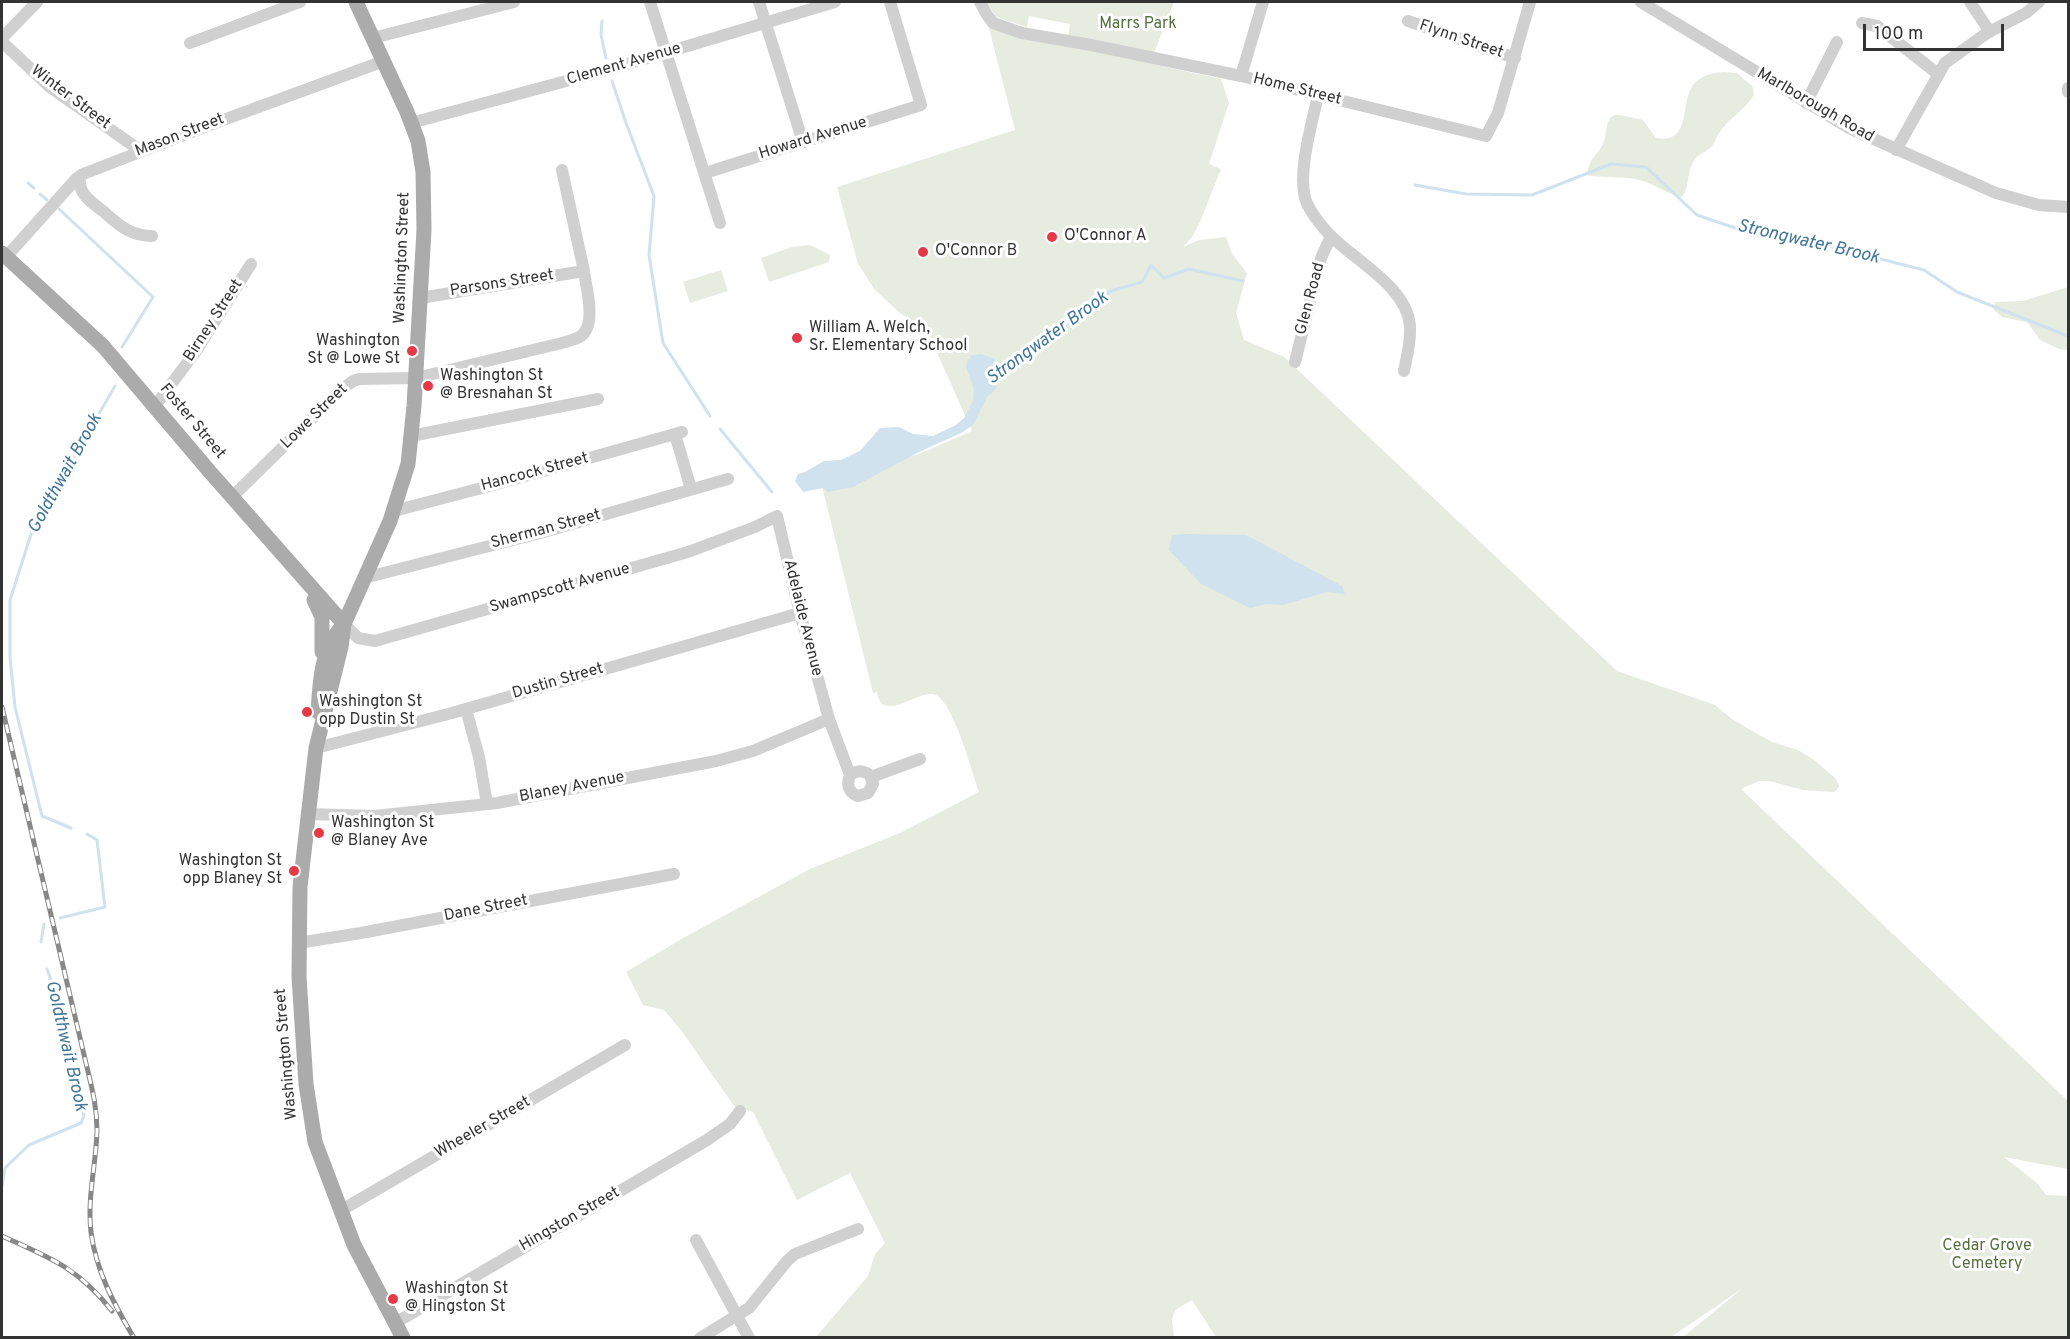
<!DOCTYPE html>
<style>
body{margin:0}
#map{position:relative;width:2070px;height:1339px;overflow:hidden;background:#fff;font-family:Overpass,sans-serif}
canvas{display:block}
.frame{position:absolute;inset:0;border:3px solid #333;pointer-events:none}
.scale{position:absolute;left:1863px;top:24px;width:141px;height:27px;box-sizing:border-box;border:3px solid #333;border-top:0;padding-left:8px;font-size:18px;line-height:21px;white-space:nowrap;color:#333;-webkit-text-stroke:4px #fff;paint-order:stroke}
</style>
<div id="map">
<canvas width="2070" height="1339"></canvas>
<div class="frame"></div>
<div class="scale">100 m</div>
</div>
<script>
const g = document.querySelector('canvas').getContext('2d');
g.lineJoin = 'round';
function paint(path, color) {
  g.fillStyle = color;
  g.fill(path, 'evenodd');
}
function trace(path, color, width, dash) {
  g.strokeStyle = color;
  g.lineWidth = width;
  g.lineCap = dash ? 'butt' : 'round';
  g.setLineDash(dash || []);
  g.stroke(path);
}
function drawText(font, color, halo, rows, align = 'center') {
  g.font = font + ' Overpass,sans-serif';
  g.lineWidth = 6;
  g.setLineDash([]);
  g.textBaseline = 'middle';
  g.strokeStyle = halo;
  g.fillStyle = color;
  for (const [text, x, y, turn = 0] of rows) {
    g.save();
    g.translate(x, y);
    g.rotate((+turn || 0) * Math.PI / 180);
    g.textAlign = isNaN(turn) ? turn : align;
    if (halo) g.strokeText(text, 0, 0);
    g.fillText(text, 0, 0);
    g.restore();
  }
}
paint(new Path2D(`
 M987 2H1174L1154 53 1068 36 1070 24 1029 16 1027 27 996 17Z
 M989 28 1221 79 1229 103 1209 164 1221 169 1200 222 1192 237 1183 247 1199 240 1226 237 1232 254 1247 273 1236 313 1244 340 1284 357 1617 671 1715 705 1732 719 1754 732 1772 742 1798 750 1814 760 1836 779 1839 786 1835 792 1803 790 1769 781H1759L1741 789 2068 1101V1169L2004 1157 2037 1183 2046 1195 2068 1196V1337H1683L1743 1288 1671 1337H1216L1192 1300 1175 1310 1172 1320 1174 1337H816L868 1276 875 1254 885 1243 850 1173 797 1200 753 1112 734 1106 681 1030 664 1010 643 1005 626 972 685 937 810 869 900 833 979 792C972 772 954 704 936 695 919 687 882 726 877 692L873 693 822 486 924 452 972 431 926 328 900 313 875 290 858 264 837 187 1015 130Z
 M1723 72 1737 73 1753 87 1754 95C1745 110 1729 118 1719 133 1716 137 1715 143 1712 146 1708 151 1701 153 1697 157 1685 169 1691 186 1682 197 1669 195 1656 185 1643 181 1624 175 1606 179 1587 175 1589 156 1599 156 1604 141 1607 133 1605 118 1615 115 1619 114 1637 119 1643 120L1656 138C1695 145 1677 97 1697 81 1705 74 1714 73 1723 72Z
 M810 245 830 255 829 262 769 282 761 258 792 247Z
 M721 270 728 291 690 303 683 282Z
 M2068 287V350L2059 349 2040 340 2027 322 2002 317 1994 310 1995 302 2023 301Z`), '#e6ecdf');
paint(new Path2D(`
 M981 354 995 359 993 373 998 379 996 389 987 397 973 425 961 433 921 451 853 487 828 492 823 488 803 492 795 481 798 474 805 472 824 461 841 460 860 451 880 428 899 427 913 434 933 436 956 425 964 418 973 401 974 389 966 367 967 361 972 355Z
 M1183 534 1246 535 1333 581 1342 586 1345 594 1327 592 1283 605 1266 604 1250 608 1201 584 1169 550 1172 535Z`), '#cfe2ee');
trace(new Path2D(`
 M602 21 601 35 606 58
 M612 81 626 123 654 196 649 255 663 343 710 416
 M28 183 34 188
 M1415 185 1466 194 1532 195 1611 164 1646 167 1697 215 1762 237 1797 238 1924 270 1957 292 2068 336
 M40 194 47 200
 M59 209 153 297 122 347
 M994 378 1111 291 1142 282 1151 265 1164 278 1189 269 1243 281
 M720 429 772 492
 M71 828 42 816 15 707 10 658V600L33 528 115 386
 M60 918 105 907 97 840 87 834
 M41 942 44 924
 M2 1186 5 1168 29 1145 81 1123 84 1116 54 988 47 969`), '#cfe2ee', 3);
trace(new Path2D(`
 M650 2 720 223
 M759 2 803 142
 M980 2 987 15 993 23 1022 33 1091 45 1241 76 1486 136 1498 113 1530 2
 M1641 2 1851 129 1996 193 2039 205 2068 207
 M1970 2 1990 32
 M1408 21 1515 58
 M1862 23 1877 26 1938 74
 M2 38 37 2
 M373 38 514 2
 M2 42 50 87 141 151
 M190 43 300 2
 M1241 76 1263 2
 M2068 88V92
 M1318 95C1312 124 1298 169 1305 198 1309 211 1319 223 1328 233 1353 260 1407 286 1410 326 1411 342 1407 356 1404 371
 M1806 103 1837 42
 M411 123 614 68 835 2
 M1896 150 1945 63 1987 33 2026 13 2039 2
 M562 170 584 271
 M705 173 921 105 890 2
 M79 177C80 181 80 187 82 191 87 200 95 205 103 211 119 225 130 236 152 236
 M6 257 76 179 83 174 215 123 384 61
 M1295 362 1321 258 1331 236
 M155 406 196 351 251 264
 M675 434 691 489
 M411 436 598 399
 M232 497 341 390 353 381 359 379 416 378 562 343C568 341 575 340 581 336 597 324 586 288 584 271L420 298
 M394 511 493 485 682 432
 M364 578 540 533 728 479
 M344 624 358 638 375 641 688 552 755 527 777 516 800 613 829 719 850 775C858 770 862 770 870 775L873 784 868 793 858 796C849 793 846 785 850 775
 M466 709 479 757 487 804
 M316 748 452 713 800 613
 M871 777 920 759
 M308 814 375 816 497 803 716 761 753 751 829 719
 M298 943 361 933 674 874
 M340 1211 625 1045
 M696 1240 749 1338
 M395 1323 707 1140 730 1124 740 1111
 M700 1338 749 1308 787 1261 795 1254 858 1229`), '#d0d0d0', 12);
trace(new Path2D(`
 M356 2 407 112 418 141 423 172 424 230 414 406 408 464 390 521 344 624 341 647 316 748 300 887 299 977 306 1084 315 1142 354 1245 403 1338
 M2 253 103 346 210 472 344 624
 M314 600 322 617V652
 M318 712C320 680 321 650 343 625`), '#ababab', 15);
const rail = new Path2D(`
 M2 707 85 1059C91 1085 97 1104 97 1131 96 1165 87 1198 91 1232 96 1271 114 1304 134 1338
 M2 1236C50 1258 77 1267 112 1311`);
trace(rail, '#888', 5);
trace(rail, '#fff', 3, [9]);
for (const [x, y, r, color] of [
 [1052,237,6,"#e63946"],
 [923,252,6,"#e63946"],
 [797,338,6,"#e63946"],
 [412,351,6,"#e63946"],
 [428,386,6,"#e63946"],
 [307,712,6,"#e63946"],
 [319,833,6,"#e63946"],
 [294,871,6,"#e63946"],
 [393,1299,6,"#e63946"]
]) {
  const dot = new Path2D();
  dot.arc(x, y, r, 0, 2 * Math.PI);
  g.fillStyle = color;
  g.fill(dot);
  trace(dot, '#fff', 2);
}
drawText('16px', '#56703f', '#fff', [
 ["Marrs Park",1138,25],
 ["Cedar Grove",1987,1247],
 ["Cemetery",1987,1265]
]);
drawText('16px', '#333', '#fff', [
 ["Flynn Street",1461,40,19],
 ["Clement Avenue",624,65,-16],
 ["Home Street",1297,90,14],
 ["Winter Street",70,98,37],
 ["Marlborough Road",1815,106,30],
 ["Mason Street",180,136,-21],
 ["Howard Avenue",813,139,-17],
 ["Washington Street",403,258,-88],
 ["Parsons Street",502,284,-9],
 ["Glen Road",1311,299,-75],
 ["Birney Street",214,321,-57],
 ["Lowe Street",315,417,-44],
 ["Foster Street",192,422,50],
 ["Hancock Street",535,473,-15],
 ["Sherman Street",546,530,-15],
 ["Swampscott Avenue",560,589,-16],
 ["Adelaide Avenue",802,618,76],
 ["Dustin Street",558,682,-16],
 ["Blaney Avenue",572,788,-11],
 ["Dane Street",486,909,-11],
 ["Washington Street",287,1054,-95],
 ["Wheeler Street",483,1128,-30],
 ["Hingston Street",570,1220,-30]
]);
drawText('16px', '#333', '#fff', [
 ["O'Connor A",1064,237],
 ["O'Connor B",935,252],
 ["William A. Welch,",809,329],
 ["Sr. Elementary School",809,347],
 ["Washington",400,342,"right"],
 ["St @ Lowe St",400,360,"right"],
 ["Washington St",440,377],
 ["@ Bresnahan St",440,395],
 ["Washington St",319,703],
 ["opp Dustin St",319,721],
 ["Washington St",331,824],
 ["@ Blaney Ave",331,842],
 ["Washington St",282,862,"right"],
 ["opp Blaney St",282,880,"right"],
 ["Washington St",405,1290],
 ["@ Hingston St",405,1308]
], 'left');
drawText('italic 18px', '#3f7597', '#fff', [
 ["Strongwater Brook",1808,243,13],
 ["Strongwater Brook",1048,339,-36],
 ["Goldthwait Brook",66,474,-61],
 ["Goldthwait Brook",65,1046,77]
]);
</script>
